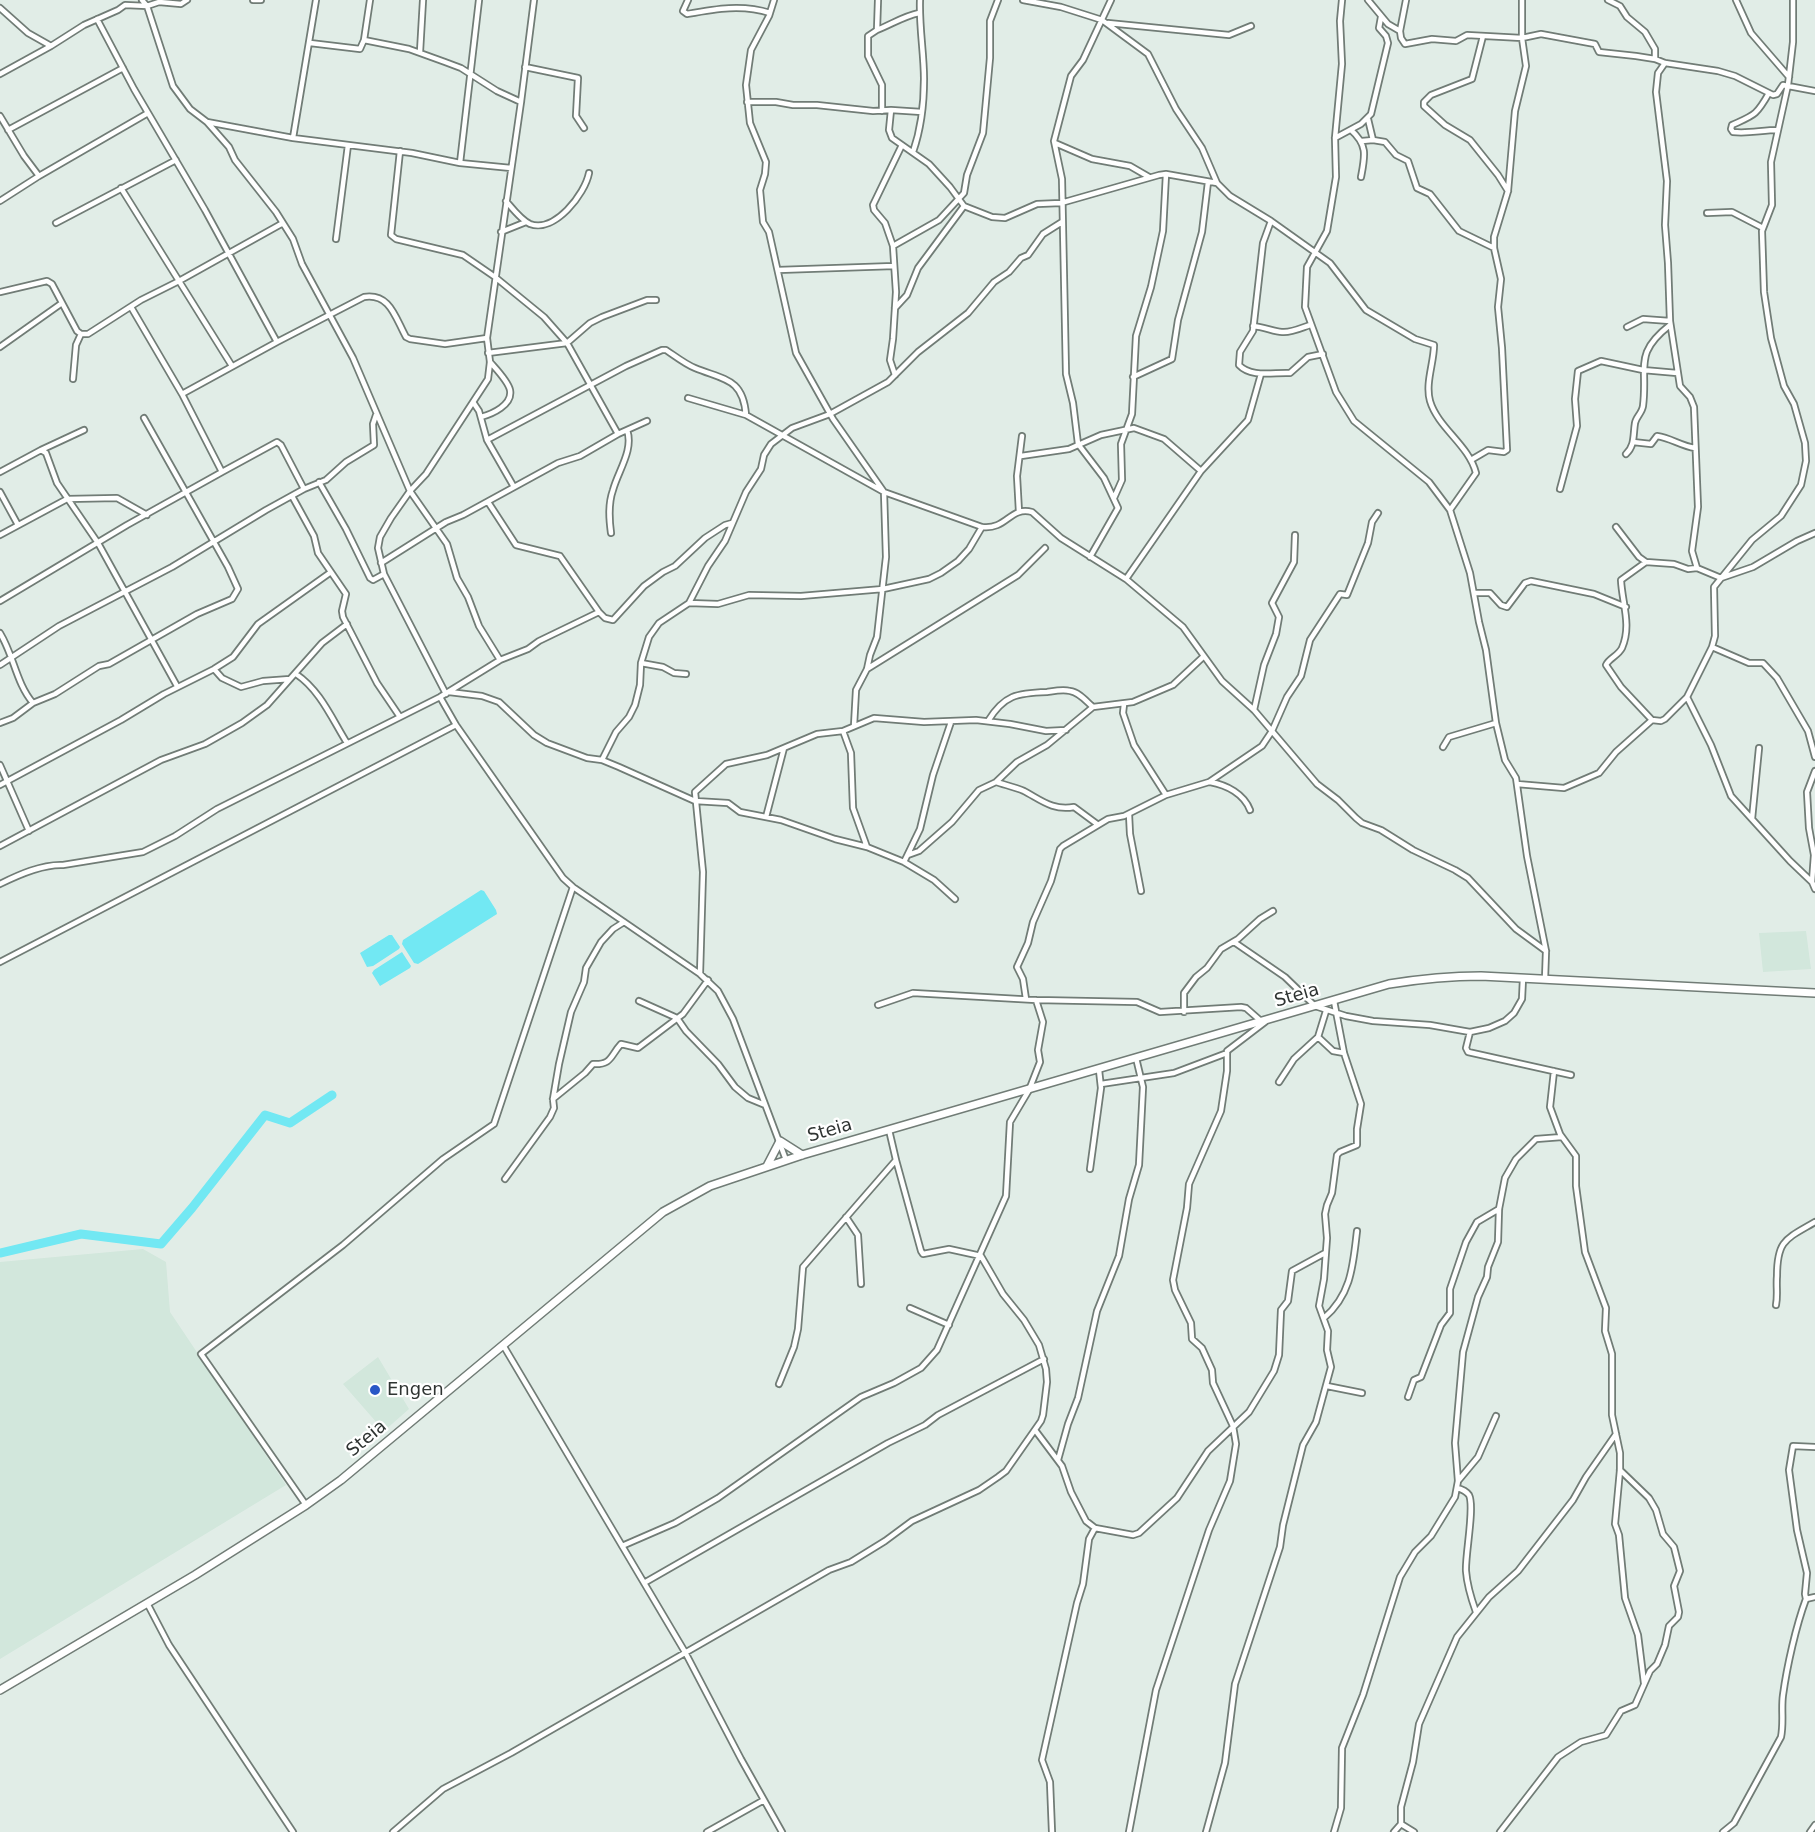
<!DOCTYPE html>
<style>
body{margin:0}
canvas{display:block;background:#e1ede7}
</style>
<canvas width="1815" height="1832"></canvas>
<script>
const g = document.querySelector('canvas').getContext('2d');
g.lineJoin = 'round';
function paint(path, color) {
  g.fillStyle = color;
  g.fill(path, 'evenodd');
}
function trace(path, color, width, dash) {
  g.strokeStyle = color;
  g.lineWidth = width;
  g.lineCap = dash ? 'butt' : 'round';
  g.setLineDash(dash || []);
  g.stroke(path);
}
function drawText(font, color, halo, rows, align = 'center') {
  g.font = font + ' "DejaVu Sans",sans-serif';
  g.lineWidth = 4.5;
  g.setLineDash([]);
  g.textBaseline = 'middle';
  g.strokeStyle = halo;
  g.fillStyle = color;
  for (const [text, x, y, turn = 0] of rows) {
    g.save();
    g.translate(x, y);
    g.rotate((+turn || 0) * Math.PI / 180);
    g.textAlign = isNaN(turn) ? turn : align;
    if (halo) g.strokeText(text, 0, 0);
    g.fillText(text, 0, 0);
    g.restore();
  }
}
paint(new Path2D(`
 M1806 931 1811 969 1763 972 1759 933Z
 M143 1249 166 1262 170 1312 286 1485 0 1659V1262Z
 M378 1357 409 1409 384 1431 343 1384Z`), '#d2e7dc');
paint(new Path2D(`
 M481 890 484 891 496 910 497 914 418 964 414 963 402 944 403 940Z
 M389 935H392L400 947 399 949 373 966 367 967 360 953Z
 M402 952 411 966 410 968 380 986 372 973 374 970Z`), '#72e8f3');
trace(new Path2D(`
 M0 1253 81 1234 161 1244 192 1208 265 1115 290 1123 332 1095`), '#72e8f3', 9);
const street = new Path2D(`
 M142 0 147 6 159 2 181 4 187 0
 M253 0H261
 M688 0 683 11 687 14C715 9 742 4 770 13
 M774 0 769 16 751 50 746 85 750 123 766 162 765 174 760 190 763 222 769 232 796 353 833 419 884 492 886 557 877 637 870 655 867 669 856 690 854 726
 M878 0 877 30 868 36V56L882 85V111
 M1023 0 1061 7 1102 20 1148 54 1176 109 1202 148 1217 183 1230 196 1271 221 1330 263 1366 310 1415 339 1434 345C1434 363 1425 383 1430 401 1438 428 1469 445 1476 473L1450 510
 M1342 0 1340 21 1342 64 1335 138 1336 177 1327 231 1307 267 1305 307 1336 392 1354 421 1429 482 1450 510 1470 573 1479 622 1486 650 1496 723 1505 760 1516 778 1527 856 1546 951 1545 979
 M1368 0 1388 24 1400 31 1401 38 1405 44 1432 39 1456 41 1467 35 1522 38 1541 34 1595 44 1599 52 1636 56 1655 59 1665 63 1718 71 1735 76 1773 95 1777 94 1783 85 1815 91
 M1608 0 1620 6 1627 17 1645 32 1655 49V59
 M1736 0 1751 33 1789 77
 M1793 0V42L1788 85 1771 162 1772 205 1762 231 1764 292 1771 338 1784 386 1794 404 1805 443 1806 461 1801 485 1781 516 1752 540 1714 587 1715 636 1712 647 1687 697 1711 745 1731 796 1790 861 1812 882 1815 889
 M0 8 28 33 51 46 84 25 118 10 125 5 147 6 173 86 190 109 207 122 229 147 235 160 276 212 293 239 302 264 353 358 410 491 447 544 457 578 468 597 479 626 500 660
 M97 19 134 89 205 210 277 342
 M1108 23 1229 35 1251 26
 M877 30C892 24 904 16 919 13
 M1400 31 1406 0
 M1483 36 1472 79 1431 95 1424 102V106L1445 125 1470 140 1498 175 1508 191
 M364 40 409 49 445 62 461 68 497 91 521 102
 M310 43 360 49 364 40 370 0
 M420 52 423 0
 M1665 63 1658 73 1656 92 1667 181 1665 225 1668 263 1670 321 1680 386 1690 397 1694 407 1698 507 1692 551 1697 568
 M525 67 578 78 576 116 584 128
 M0 74 51 46
 M1769 93C1756 116 1754 115 1732 125L1731 129 1733 132C1748 134 1762 130 1778 130
 M747 102H776L793 105H817L873 111 891 110 889 130 892 138 929 164 950 187 964 206 992 217 1005 218 1037 204 1061 203 1159 175 1166 174 1217 183
 M891 110 922 112
 M0 116 24 156 39 176
 M207 122 293 138 412 153 460 163 511 168
 M8 130 123 68
 M1351 130C1368 145 1365 156 1361 177
 M293 138 316 0
 M1335 138 1361 124 1371 114 1388 43 1386 36 1379 28 1381 17
 M1373 140 1385 142 1396 155 1408 161 1417 188 1430 194 1459 231 1494 248
 M1362 141 1373 140 1368 119
 M1055 143 1092 159 1130 166 1149 177
 M913 152C921 129 924 104 924 79 924 53 919 27 920 0
 M460 163 479 0
 M121 188 232 366
 M0 201 39 176 148 113
 M506 201C512 208 521 220 530 224 555 233 585 194 589 173
 M1707 213 1732 212 1763 228
 M1271 221 1263 243 1253 331 1240 352 1239 365C1251 378 1274 372 1290 373L1308 357 1323 354
 M56 223 176 160
 M501 232 526 222
 M336 239 348 145
 M893 246 939 220 964 193 967 175 983 133 990 58V21L998 0
 M778 270 894 266
 M0 292 47 281 52 284 77 331 81 334H88L141 300 179 281 283 223
 M895 308 907 295 918 268 964 206
 M1253 326C1265 327 1274 332 1282 332 1291 333 1301 328 1310 325
 M1627 327 1643 319 1670 321
 M0 347 62 303
 M488 353 567 343 590 323 602 317 647 300H656
 M895 375 890 360 893 339 896 292 893 246 885 223 874 210 873 205 902 145
 M1133 377 1172 359 1178 320 1202 232 1208 182
 M73 379 76 345 81 334
 M182 394 277 342 364 297C390 293 395 317 406 337L410 339 445 344 487 338
 M688 398 746 415
 M473 402 479 411 487 440 514 487
 M481 417C492 414 513 405 510 390 508 381 496 369 490 362
 M618 434 647 421
 M487 440 626 366 662 350H666C675 356 685 364 695 368 724 380 743 378 746 415L884 492 982 527C1007 530 1010 506 1032 512L1061 538 1126 579 1183 627 1222 681 1254 710 1317 784 1338 800 1356 818 1362 823 1381 830 1413 850 1455 870 1468 878 1516 929 1546 951
 M1633 442 1651 444 1657 436C1671 438 1681 446 1695 448
 M41 450 84 430
 M1626 454C1635 446 1633 435 1635 423 1636 417 1642 413 1643 406 1648 366 1633 354 1670 325
 M1021 456 1069 449 1101 435 1134 428 1164 439 1201 471
 M1471 460 1488 450 1504 452 1507 450 1502 348 1498 307 1501 279 1494 248V237L1508 191 1515 111 1526 66 1522 38V0
 M0 472 41 450 46 453 57 483 98 543 177 686
 M222 472 277 442 281 445 304 489
 M319 482 346 529 370 578 373 580 384 574
 M1560 489 1577 426 1575 399 1578 371 1601 361 1643 370 1677 373
 M0 492 18 525
 M292 496 314 536 318 553 346 594 342 611 343 617 377 683 400 717
 M1114 498 1122 480 1121 444 1132 414 1136 336 1151 287 1163 231 1166 174
 M488 502 516 545 560 556 599 612 605 618 613 620 644 586 663 572 675 566 705 538 725 525 732 523
 M1019 512 1017 476 1022 436
 M1616 527 1639 557 1646 562 1674 564 1688 569 1697 568 1721 578 1753 567 1797 541 1815 533
 M611 533C609 518 608 504 613 490 618 471 634 450 627 430
 M0 535 67 499 117 498 147 515
 M1090 557 1118 508 1104 478 1078 444 1073 403 1066 374 1062 179 1054 141 1071 76 1083 60 1111 0
 M1646 562 1621 580C1622 603 1632 625 1622 648 1618 656 1609 658 1606 665L1621 687 1652 720
 M381 563 446 522 463 515 558 463 580 456 618 434 567 343 544 317 495 277 463 255 396 239 391 235 400 151
 M1126 579 1201 471 1248 420 1261 374
 M1474 593H1490L1501 605 1507 607 1525 583 1531 581 1594 594 1626 607
 M0 601 127 525 222 472 182 394 131 307
 M689 603 718 604 749 595 801 596 883 589 929 579 941 573 958 561 969 549 982 527
 M0 633C14 656 16 683 33 703
 M1712 647 1749 663H1763L1777 678 1808 731 1815 757
 M641 663 663 667 674 673 686 674
 M0 665 59 626 172 567 266 510 304 489 326 480 346 462 374 445 373 424 376 415
 M214 669 222 678 241 687 263 681 290 679
 M867 669 1018 575 1045 548
 M296 674C320 690 332 719 347 743
 M449 692 482 696 499 702 534 735 547 743 587 758 602 760 619 767 695 801 728 803 740 812 781 820 835 839 867 847 904 862 934 880 955 899
 M446 694 384 574 378 548 380 537 391 518 410 491 426 474 488 379 490 362 487 338 521 102 534 0
 M440 697 456 725 563 878 573 887 700 974 718 991 733 1019 786 1160
 M1124 704 1123 713 1134 745 1166 795
 M1254 710 1264 665 1276 634 1279 617 1272 603 1294 562 1295 535
 M988 721C1004 695 1017 693 1047 692 1054 691 1063 689 1070 691 1079 692 1087 702 1093 707L1133 702 1173 685 1203 657
 M0 723 13 718 33 703 55 694 99 666 109 664 197 614 232 599 238 589 228 567 144 418
 M843 731 851 753 853 808 867 847
 M1443 747 1449 737 1496 723
 M602 760 616 732 629 717 635 705 640 685 641 663 649 637 659 623 689 603 708 566 725 541 746 492 761 469 764 455 771 444 792 428 830 414 888 382 918 352 968 313 994 282 1009 272 1021 258 1028 255 1043 234 1062 222
 M0 765 29 831
 M996 782C1005 785 1015 787 1024 791 1041 800 1053 811 1074 807L1097 824
 M1210 782C1227 785 1244 794 1250 810
 M1517 784 1564 788 1599 773 1616 752 1652 720 1661 721 1665 719 1687 697
 M0 785 121 720 164 694 214 669 233 657 258 624 331 572
 M1129 814 1130 834 1141 891
 M766 817 784 748
 M1752 819 1759 748
 M0 846 161 760 205 744 242 723 267 705 322 643 347 624
 M908 855 919 851 952 822 979 790 996 782 1017 762 1047 745 1093 707
 M904 862 920 829 933 775 951 722
 M1812 882 1814 855 1809 828 1807 792 1815 771
 M0 884C18 875 42 864 63 865L143 852 175 836 217 809 440 697 500 660 528 649 539 641 599 612
 M1234 942 1285 977 1315 1006 1346 1016 1373 1021 1430 1025 1470 1032 1489 1028 1505 1021 1514 1013 1522 999 1523 978
 M0 962 456 725
 M700 974 703 872 695 792 726 764 767 755 817 734 843 731 874 718 924 722 976 720 1010 724 1046 731 1066 730
 M1026 999 1023 979 1017 967 1028 943 1033 922 1051 881 1060 849 1063 846 1108 819 1124 816 1166 795 1209 782 1262 746 1272 731 1287 697 1301 676 1310 640 1340 594 1347 595 1368 543 1372 522 1378 513
 M639 1001 677 1018 686 1031 718 1064 735 1087 748 1098 765 1105
 M878 1005 913 993 1036 1000 1137 1002 1160 1012 1241 1007 1246 1008 1262 1022
 M1184 1012V993L1196 977 1207 968 1221 949 1238 939 1260 919 1273 911
 M1470 1032 1466 1048 1468 1052 1571 1075
 M1318 1037 1333 1051 1344 1053
 M1554 1071 1550 1107 1560 1134 1576 1156V1186L1585 1252 1606 1308 1605 1331 1612 1354V1415L1620 1453V1470L1615 1524 1619 1535 1625 1598 1638 1635 1644 1683
 M1279 1082 1294 1059 1318 1037 1326 1011
 M1101 1084 1174 1073 1227 1053
 M553 1099 585 1073 593 1064C612 1065 610 1056 621 1044L638 1048 683 1014 708 980
 M1090 1169 1101 1088 1099 1070
 M505 1179 550 1117 554 1108 553 1099 559 1064 571 1012 584 982 586 968 601 942 613 929 624 922
 M846 1217 858 1235 861 1284
 M1776 1305C1778 1295 1776 1286 1777 1276 1777 1240 1786 1239 1815 1222
 M910 1308 949 1325
 M1324 1318C1352 1294 1353 1264 1357 1231
 M503 1345 685 1652 741 1759 782 1832
 M779 1384 794 1347 798 1329 803 1267 896 1160 889 1130
 M1327 1386 1362 1393
 M1408 1397 1414 1380 1421 1377 1441 1325 1450 1313V1289L1466 1242 1477 1222 1499 1209
 M1035 1430 1062 1466 1071 1492 1086 1521 1095 1528 1133 1535 1139 1533 1177 1498 1208 1451 1249 1412 1274 1371 1279 1355 1281 1310 1288 1301 1292 1271 1325 1253
 M1815 1447 1793 1446 1789 1470 1797 1530 1807 1573 1805 1594 1806 1599 1815 1597
 M1058 1460 1068 1424 1078 1398 1097 1311 1119 1256 1129 1199 1139 1165 1143 1087 1136 1058
 M1458 1481 1478 1457 1496 1416
 M1457 1488C1461 1489 1466 1491 1469 1495 1475 1507 1465 1555 1466 1571 1467 1585 1471 1598 1476 1612
 M306 1505 201 1354 343 1245 443 1159 494 1124 573 887
 M622 1546 675 1523 718 1498 861 1397 894 1383 921 1368 937 1350 1006 1196 1010 1122 1029 1090 1040 1062 1038 1050 1043 1022 1036 1000
 M644 1583 888 1443 925 1425 938 1415 1044 1359
 M147 1603 169 1645 293 1832
 M1401 1824 1414 1832
 M393 1832 443 1789 511 1753 829 1570 851 1562 885 1541 912 1521 979 1490 998 1477 1006 1471 1041 1421 1043 1415 1047 1382 1046 1369 1039 1345 1024 1320 1003 1294 981 1256 949 1249 923 1254 921 1251 896 1160
 M707 1832 764 1800
 M1052 1832 1050 1782 1042 1760 1077 1603 1083 1584 1089 1539 1095 1528
 M1129 1832 1156 1690 1209 1530 1230 1481 1236 1444 1233 1426 1213 1383 1212 1370 1202 1348 1192 1339 1191 1323 1175 1290 1173 1280 1187 1208 1189 1184 1221 1111 1227 1071V1051L1265 1022
 M1206 1832 1225 1763 1235 1684 1280 1547 1283 1525 1303 1445 1316 1422 1331 1367 1327 1350 1328 1331 1319 1306 1324 1279 1327 1238 1325 1214 1327 1205 1332 1193 1337 1155 1340 1152 1357 1145V1129L1361 1104 1344 1053 1334 1001
 M1334 1832 1341 1808 1342 1748 1363 1695 1400 1577 1415 1552 1431 1536 1455 1497 1458 1481 1455 1443 1463 1352 1478 1297 1487 1277 1488 1267 1498 1242 1499 1209 1505 1178 1516 1159 1536 1139 1562 1137
 M1394 1832 1401 1824V1807L1413 1762 1419 1724 1457 1637 1489 1597 1518 1571 1573 1500 1586 1477 1616 1434
 M1500 1832 1558 1757 1581 1742 1606 1735 1621 1711 1635 1705 1650 1671 1657 1664 1665 1645 1669 1626 1678 1617 1679 1612 1674 1586 1680 1571 1674 1547 1663 1534 1656 1510 1649 1498 1620 1470
 M1723 1832 1734 1823 1781 1737C1784 1722 1781 1709 1783 1695 1787 1666 1796 1626 1806 1599
 M1810 1832 1815 1825`);
const primary = new Path2D(`
 M767 1166 780 1141 802 1155
 M0 1690 195 1575 306 1505 341 1480 663 1212 710 1186 802 1155 1389 984C1420 979 1449 976 1481 976L1815 993`);
trace(street, '#717c76', 8);
trace(primary, '#717c76', 10);
trace(street, '#fff', 4.5);
trace(primary, '#fff', 7);
for (const [x, y, r, color] of [
 [375,1390,6,"#2957c6"]
]) {
  const dot = new Path2D();
  dot.arc(x, y, r, 0, 2 * Math.PI);
  g.fillStyle = color;
  g.fill(dot);
  trace(dot, '#fff', 2);
}
drawText('18px', '#2f3432', '#fff', [
 ["Steia",1297,996,-16],
 ["Steia",830,1131,-16],
 ["Steia",367,1439,-40]
]);
drawText('18px', '#2f3432', '#fff', [
 ["Engen",387,1390]
], 'left');
</script>
